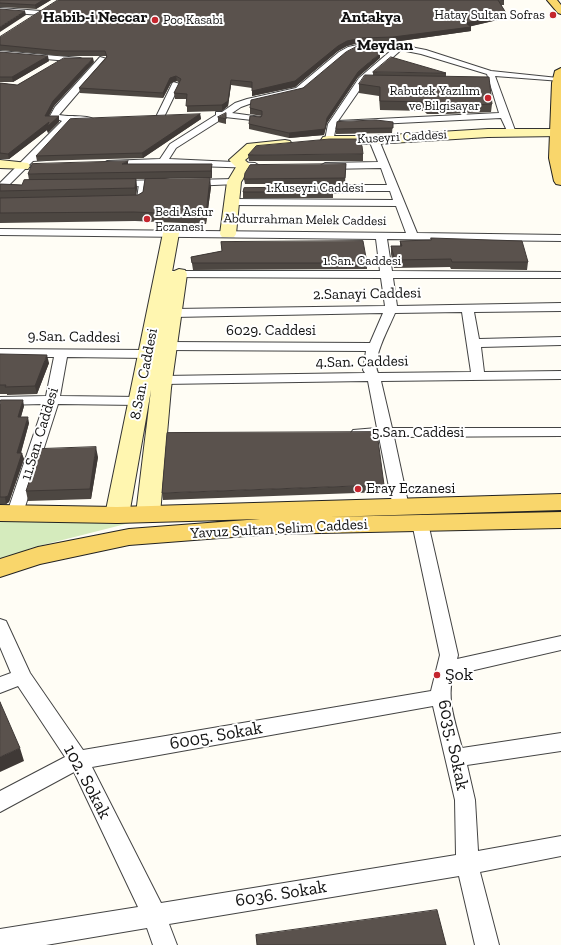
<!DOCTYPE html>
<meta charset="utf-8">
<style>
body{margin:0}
canvas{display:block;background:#fffdf5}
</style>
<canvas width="561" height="945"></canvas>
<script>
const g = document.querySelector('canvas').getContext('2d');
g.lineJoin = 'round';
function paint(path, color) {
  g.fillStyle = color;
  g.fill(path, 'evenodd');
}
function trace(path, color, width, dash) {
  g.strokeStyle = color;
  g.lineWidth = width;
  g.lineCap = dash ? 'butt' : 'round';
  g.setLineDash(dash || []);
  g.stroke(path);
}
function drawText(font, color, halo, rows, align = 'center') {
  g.font = font + ' "Zilla Slab",serif';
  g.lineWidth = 4;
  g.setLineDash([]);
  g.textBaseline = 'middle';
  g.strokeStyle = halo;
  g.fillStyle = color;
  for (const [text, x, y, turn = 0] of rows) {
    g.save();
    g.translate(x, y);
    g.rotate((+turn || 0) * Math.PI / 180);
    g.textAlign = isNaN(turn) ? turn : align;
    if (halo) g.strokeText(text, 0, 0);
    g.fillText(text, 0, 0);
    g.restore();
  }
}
paint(new Path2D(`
 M165 514 31 548 0 562V520Z`), '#d5ebbd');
const lane = new Path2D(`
 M142 182 145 184 142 201 139 203 135 202 134 201 137 199 139 184Z`);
const street = new Path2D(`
 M0 8 41 11 44 13 41 15 0 12Z
 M390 43 426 50 491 71 558 78H561V81L495 76 516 133 515 135H509L501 118 336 126 333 142H327L325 140 328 124 359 78 394 48H362L354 51 345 56 302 92 252 103 241 107 232 113 261 117V121L225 117 176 148 169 159 255 163 260 166 258 168 163 165 107 167 102 164 107 161 160 159 170 144 216 115V112H222L235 103 247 99 296 88 339 52 348 47 362 44ZM401 50 421 54 487 74 499 113 338 121 365 82Z
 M0 51 80 58 84 60 80 62 0 55Z
 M100 57 107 59 59 115C68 117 88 115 93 119L92 121 70 122 39 155 57 154 62 157 60 159 33 161 3 191 0 192V183L62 121 50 116 55 107Z
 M173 82 180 84 164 117 163 119H157L156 117Z
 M374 137 379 140 417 233 561 235V241L387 239 392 271 561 272V278H393L397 306 561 303V311L474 312 479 339 561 337V345L481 347 484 372 561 371V379L381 381 392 428H561V436L394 437 409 507 407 511 401 512 395 511 393 507 379 437 353 436 351 433 353 430 377 428 368 381 163 384 158 383 156 380 158 377 163 376 365 373 363 370 366 351 167 350 161 346 167 342 370 343 383 313 174 317 168 313 174 309 385 306 381 278 166 277 160 274 166 271H380L376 239 0 235V229L406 233 396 206 231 205 226 202 231 199 393 200 390 191H324L319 188 324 185H387L381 168 325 169 320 166 325 163 378 162 369 140ZM462 312 471 372 378 373C371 359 389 328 395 313Z
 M234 179 239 182 237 184 191 186 186 183 191 180Z
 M165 180 170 183 168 185 117 187 112 184 117 181Z
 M0 349 148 350 154 354 148 358 67 357 60 396 139 397 144 398 146 401 144 404 139 405 58 404 23 513 21 517 15 518 9 517 7 513 44 404 0 405V397L46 396 54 357H0Z
 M420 517 426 519 428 523 458 655 457 659 561 636V650L453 675C446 700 456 724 462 748L561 733V751L467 765 475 800 478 851 561 836V856L480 872 499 945H475L459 876 169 924 177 945H153L147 928 46 945H0V929L138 907 74 772 0 812V791L65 757 18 686 0 693V677L11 673 0 647V619L6 621 30 673 83 750 431 691 440 655 412 523 414 519ZM433 706 455 800 456 855 161 903 92 767Z`);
const secondary = new Path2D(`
 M488 129H557L561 130V136L488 137 374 144H328L323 143 321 140 323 137 328 136H374Z
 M285 140 290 141 292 144 290 147 256 151 245 160 251 166 241 182 236 234 234 237H222L220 234 227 182 236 167 229 160 247 144Z
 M0 160 28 163 30 166 28 169 0 168Z
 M171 228 177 230 179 233 172 272 179 269 185 270 187 274 171 388 160 514 156 520 148 522 140 520 136 514 151 390 129 515 125 521 117 523 109 521 105 515 163 233 165 230Z`);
const primary = new Path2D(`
 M547 0H557L561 5V14L558 13Z
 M561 68V185L556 184 554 181 549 158 552 83 555 71Z
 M561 494V510L328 517 561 512V528L272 534 129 545 40 564 0 577V559L38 547 129 529 260 519 117 523 0 521V505L117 507Z`);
trace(lane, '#444', 2);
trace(street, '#444', 2);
trace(secondary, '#333', 2);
trace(primary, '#222', 2);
paint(lane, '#fff');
paint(street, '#fff');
paint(secondary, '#fff6b0');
paint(primary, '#f9d66b');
paint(new Path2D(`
 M0 0H51L36 9 0 7Z
 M504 0V5H501L506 13V18L471 26V31L393 42H362L347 46 338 51 295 87 252 96V88L231 85 228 106 222 111 187 112V99H175L174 93 179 83 177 81 171 83 163 98 80 93 79 88 106 57V56H62L0 50V37Z
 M0 52 49 61 13 82H0Z
 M380 58 358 77 327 123 324 135 289 138 249 129V124L262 116 250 114V108Z
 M94 62 54 106 49 116 59 122 48 133 47 130 9 159H0V83L17 85Z
 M373 72 446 73V77L492 104 491 112 447 114H427L424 111 380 110 379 96 359 93V84L373 76Z
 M200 114 201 119 143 158 37 161 36 156Z
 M218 117 226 119V124L218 122Z
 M393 122 392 133 336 134V129Z
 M363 154V161H249L248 155Z
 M128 164 212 171V178H165L211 187 206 224 135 221 0 223V184L22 185 29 180 28 174ZM136 179H145L143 192 138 195H136L137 188Z
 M346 164 345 184H245L244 179Z
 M344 187V193L333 194V198H243V192Z
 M431 238 528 262 527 270 451 269 450 267 394 268 391 254V246H400V241L431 240Z
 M221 242 367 263V269L193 270 191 257 222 251Z
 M0 354 49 363 37 394 7 395V394H0Z
 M0 404 24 406 21 417 29 423 21 453 24 459 9 502 6 504H0Z
 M98 457 91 499 28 501 26 491Z
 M384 485V492L163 500 162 493Z`), '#4d4742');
paint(new Path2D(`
 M43 0H51L36 9 35 5Z
 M25 11 26 15 0 32V27Z
 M506 13V18L468 27H471V31L393 42V37L466 23Z
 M362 38V42L347 46 338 51 295 87 252 96V91L347 41Z
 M380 53V58L358 77 327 123 324 135 289 138V133Z
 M48 56 49 61 13 82 12 77Z
 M93 58 94 62 54 106 46 121 45 116 53 101Z
 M176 76 177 81 171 83 163 98V93L170 78Z
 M231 80V85L228 106 222 111V105Z
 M200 114 201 119 143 158 142 153Z
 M59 116V122L48 133 47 130 9 159 8 154 49 122Z
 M128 161V168L122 164Z
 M212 164V178L211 171Z
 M210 178 211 187 206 224V215Z
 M136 179 137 188 136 198 135 188Z
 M344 187V193L333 194V189Z
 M47 355 49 363 37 394 35 386Z
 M23 400 24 406 19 423 18 417Z
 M28 417 29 423 19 459 17 453Z
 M96 447 98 457 91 499 90 489Z
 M22 453 24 459 9 502 6 504 5 497Z
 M20 748 24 761 0 772V757Z`), '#3f3936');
const building = new Path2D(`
 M0 0H43L35 5 0 3Z
 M58 0H504H498L506 13 466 23 471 27 393 37 362 38 347 41 338 46 295 81 252 91V82L231 80 228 101 222 105 186 106 187 94 174 93 181 79 176 76 170 78 163 93 79 88 107 57 105 51H61L0 45V37Z
 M0 9 25 11 0 27Z
 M358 46 380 53 358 72 327 118 325 129 289 133 249 124 250 116 261 117 262 115V111L250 108 251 100 303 88 346 52Z
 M0 52 48 56 12 77H0Z
 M391 57 446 73 373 72Z
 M64 58H93L53 101 45 116H59L47 127 49 122 8 154 0 153V83L17 85Z
 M365 75 489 77 492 104 448 106 428 105 425 102 380 101V87L359 84Z
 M226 113V119L218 117Z
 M200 114 142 153 36 156 70 119Z
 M376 120 393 122V128L336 129 337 122Z
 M330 139H358L362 146 363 154 248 155 256 146Z
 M128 161 122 164H212L211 171 28 174 32 164Z
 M346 164 345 178 244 179 245 173 250 165Z
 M210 178 206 215 134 212 0 213V198L138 195 143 192 145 179Z
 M136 179 135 188 0 191V184L22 185 24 180Z
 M344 187 333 189V192H243L244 188Z
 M431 238 522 241 528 262H452L451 259 395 260 391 246H402L400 241 431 240Z
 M363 241 367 263H192L191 257 222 251 221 242Z
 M0 354 47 355 35 386 5 387 6 385H0Z
 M1 400H23L18 417H28L17 453H22L8 496 5 497H0V404Z
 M377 432 384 485 162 493 167 433Z
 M96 447 90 489 26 491 40 449Z
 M0 702 20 748 0 757Z
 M437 910 446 945H257L256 935Z`);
paint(building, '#5a524d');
trace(building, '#3f3936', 1);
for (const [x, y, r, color] of [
 [553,15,4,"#c4262e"],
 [155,20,4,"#c4262e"],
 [488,98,4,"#c4262e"],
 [147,219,4,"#c4262e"],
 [358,489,4,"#c4262e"],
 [437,675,4,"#c4262e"]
]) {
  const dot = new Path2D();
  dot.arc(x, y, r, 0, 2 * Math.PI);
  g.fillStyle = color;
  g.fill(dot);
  trace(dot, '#fff', 1.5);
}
drawText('13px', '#111', '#fff', [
 ["Hatay Sultan Sofras",545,15],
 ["Poc Kasabi",163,20,"left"],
 ["Rabutek Yazılım",480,91],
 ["ve Bilgisayar",480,106],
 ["Bedi Asfur",155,212,"left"],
 ["Eczanesi",155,227,"left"]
], 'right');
drawText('13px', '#111', '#fff', [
 ["Kuseyri Caddesi",402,137,-3],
 ["1.Kuseyri Caddesi",315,188],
 ["Abdurrahman Melek Caddesi",305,220,1],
 ["1.San. Caddesi",362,261]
]);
drawText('15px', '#111', '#fff', [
 ["2.Sanayi Caddesi",367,294,-1],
 ["6029. Caddesi",271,331],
 ["9.San. Caddesi",74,337,1],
 ["4.San. Caddesi",362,362,-1],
 ["8.San. Caddesi",144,374,-79],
 ["5.San. Caddesi",418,433],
 ["11.San. Caddesi",40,434,-73],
 ["Yavuz Sultan Selim Caddesi",279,529,-3]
]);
drawText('15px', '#111', '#fff', [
 ["Eray Eczanesi",366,489]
], 'left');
drawText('bold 16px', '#111', '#fff', [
 ["Habib-i Neccar",95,17],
 ["Antakya",371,17],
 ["Meydan",385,45]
]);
drawText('18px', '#111', '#fff', [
 ["Şok",445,675]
], 'left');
drawText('18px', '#111', '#fff', [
 ["6005. Sokak",216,736,-10],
 ["6035. Sokak",453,745,78],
 ["102. Sokak",87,782,62],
 ["6036. Sokak",281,894,-9]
]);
</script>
